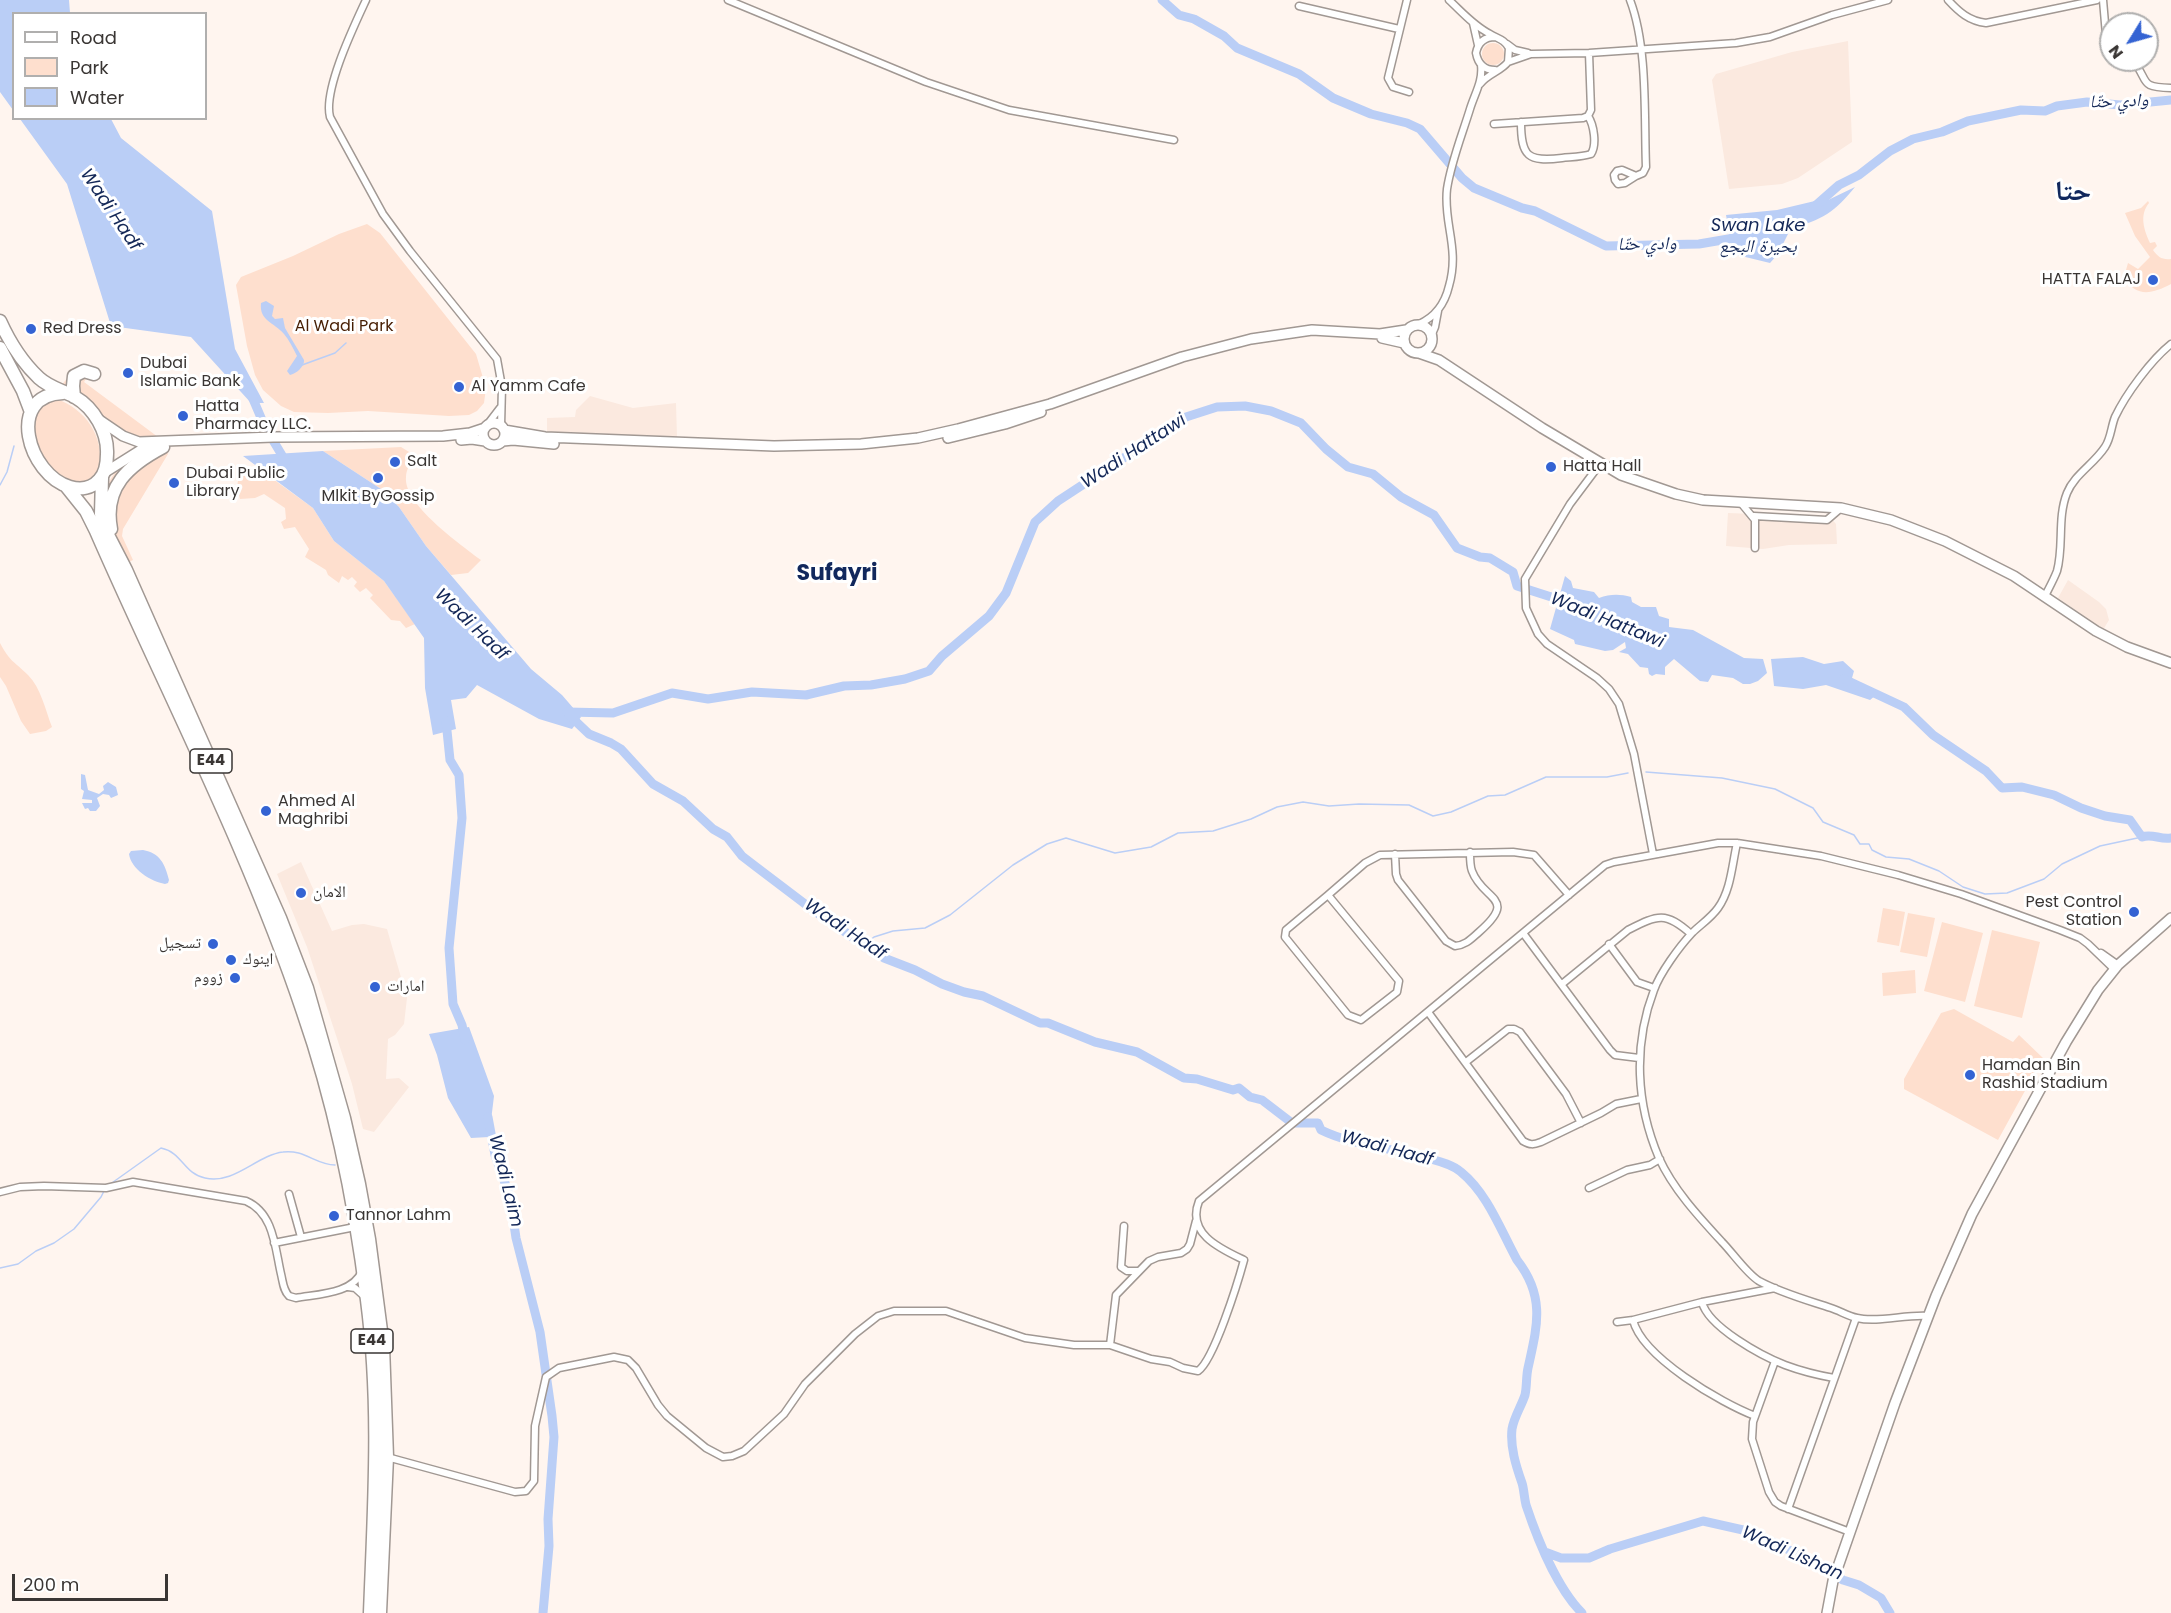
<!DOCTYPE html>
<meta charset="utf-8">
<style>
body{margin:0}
#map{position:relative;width:2171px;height:1613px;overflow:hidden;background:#fff5ef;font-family:Poppins,sans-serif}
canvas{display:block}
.legend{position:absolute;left:12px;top:12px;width:195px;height:108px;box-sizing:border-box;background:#fff;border:2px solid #b0afae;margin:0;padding:8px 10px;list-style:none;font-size:18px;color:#3a3634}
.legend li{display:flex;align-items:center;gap:12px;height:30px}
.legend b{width:30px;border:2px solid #b0afae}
.north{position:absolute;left:2099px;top:12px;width:60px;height:60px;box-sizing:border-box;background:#fff;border:2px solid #b0afae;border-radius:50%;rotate:233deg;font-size:16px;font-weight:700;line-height:24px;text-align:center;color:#3a3634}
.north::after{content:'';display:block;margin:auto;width:21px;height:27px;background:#3463d3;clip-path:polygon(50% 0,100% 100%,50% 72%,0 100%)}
.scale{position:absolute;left:12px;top:1574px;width:156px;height:27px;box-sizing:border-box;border:3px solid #3a3634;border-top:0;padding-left:8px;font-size:18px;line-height:21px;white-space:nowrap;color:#3a3634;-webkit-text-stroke:4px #fff;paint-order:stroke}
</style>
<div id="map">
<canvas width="2171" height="1613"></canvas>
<ul class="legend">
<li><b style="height:8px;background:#fff"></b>Road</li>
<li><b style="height:16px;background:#fedfce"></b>Park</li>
<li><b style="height:16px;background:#bacef6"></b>Water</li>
</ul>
<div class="north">N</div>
<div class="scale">200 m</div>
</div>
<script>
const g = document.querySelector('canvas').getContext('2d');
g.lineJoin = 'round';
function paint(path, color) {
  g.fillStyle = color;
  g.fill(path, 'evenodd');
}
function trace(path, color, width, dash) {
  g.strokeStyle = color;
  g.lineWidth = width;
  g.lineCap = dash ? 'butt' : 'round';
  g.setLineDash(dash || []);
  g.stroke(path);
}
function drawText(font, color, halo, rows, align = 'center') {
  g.font = font + ' Poppins,"Noto Naskh Arabic",sans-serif';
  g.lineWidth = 6;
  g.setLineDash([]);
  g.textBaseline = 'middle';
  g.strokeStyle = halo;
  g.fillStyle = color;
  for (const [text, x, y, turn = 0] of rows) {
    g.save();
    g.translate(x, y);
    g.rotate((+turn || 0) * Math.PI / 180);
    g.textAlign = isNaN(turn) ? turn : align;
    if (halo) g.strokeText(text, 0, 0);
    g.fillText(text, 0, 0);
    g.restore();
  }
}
paint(new Path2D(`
 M1848 41 1852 142 1798 178 1782 184 1729 189 1712 80 1716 74 1792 52Z
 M590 396 633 408 676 403 677 438 547 434V418L575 417 576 410Z
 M1728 513 1830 517 1836 524 1837 544 1789 545 1763 549 1726 546Z
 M2068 580 2099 602 2106 609 2109 620 2103 630 2058 598Z
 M301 862 332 931 352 925 364 924 387 929 407 998 404 1024 395 1035 388 1039 386 1079 399 1078 409 1087 374 1132 363 1129 352 1084 307 947 277 874Z`), '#fbe9df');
paint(new Path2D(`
 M1482 54a11 11 0 1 1 22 0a11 11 0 1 1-22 0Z
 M2148 201 2149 203C2139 215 2144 230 2150 243L2155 242 2157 246 2153 250C2158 257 2162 260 2171 259V284C2152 294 2136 298 2124 277L2128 263 2138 269 2150 257 2135 236 2125 213 2141 208Z
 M367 224 380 233 476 354 486 388 484 403 477 411 469 415 449 416 368 411 328 413 294 412 281 406 263 390 255 375 247 346 236 285 241 277 293 256 339 234Z
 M72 372 86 379 84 382 158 437 157 440 127 436 61 386Z
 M57 399C86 410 103 435 100 466 100 472 97 478 92 481 87 484 79 485 73 487L44 466 32 436 35 412 48 401Z
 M401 447 414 455C411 462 406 470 406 477 403 504 461 545 481 560L468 573 451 575 426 546 399 507 381 489 323 451Z
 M167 450 168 454 123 529 122 536 133 560 127 563C120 551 112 538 107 525 99 501 107 472 130 460 141 454 156 453 167 450Z
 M249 471 255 475 262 471 313 508 334 541 384 581 415 624 406 628 400 621 391 620 370 598 373 595 366 588 360 592 354 586 357 582 352 577 348 580 342 576 339 583 328 575 326 570 305 557 309 549 295 527 284 529 281 522 286 519 285 508 264 494 255 498 240 499 237 488 239 474Z
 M0 643C10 662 14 661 28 675 41 688 45 709 52 727L46 731 30 734 21 721 6 686 0 677Z
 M1883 908 1905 912 1899 946 1877 942Z
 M1908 913 1935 918 1927 957 1900 952Z
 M1942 922 1983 933 1965 1002 1924 991Z
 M1992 930 2040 942 2022 1018 1974 1006Z
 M1915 970 1916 993 1883 996 1882 973Z
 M1954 1009 2013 1042 2019 1035 2043 1058 1998 1140 1904 1089V1079L1941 1013Z`), '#fedfce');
paint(new Path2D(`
 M0 0H69L70 13 14 14 13 110 0 92Z
 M20 119H111L121 138 212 211 235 349 264 403H251L191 337 111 326 67 184Z
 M1855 187C1836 211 1821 221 1791 228L1778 254 1770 263 1733 254 1726 215 1777 210 1819 200 1826 201Z
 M266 301 274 306 272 316 275 319 283 318 285 328 304 360C305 366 296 374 290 375L287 371 297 356C293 348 289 340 284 334 274 322 259 321 261 303Z
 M323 451 381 489 399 507 426 546 531 669 562 695 581 717 572 729 539 719 477 685 466 698 451 700 456 729 433 735 425 688 424 638 384 581 334 541 313 508 243 456Z
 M1565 576 1571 581 1573 588 1594 592 1599 598C1610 594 1620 594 1631 597L1632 602 1641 607H1656L1659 616 1669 619V627L1693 630 1744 658 1763 659 1767 673 1758 681 1750 684H1743L1733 678 1712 675 1708 682 1700 681 1674 659 1665 667V675L1656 674 1652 676 1649 674 1648 668 1640 667 1628 654 1619 652 1626 648 1625 642 1613 650 1605 651 1575 644 1574 640 1550 629Z
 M1803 657 1824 664 1843 661 1854 671 1852 678 1855 687 1865 688 1876 695 1870 700 1826 685 1803 689 1774 686 1771 659Z
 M81 774 85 775 88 790 99 794 104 790 103 786 108 782 116 787 118 795 111 798 109 795 103 794 97 798 100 806 96 811H90L88 808 85 809 82 803H92V800L82 799 84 791 81 789Z
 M143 850C160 853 165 864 169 880L168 883 165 884C150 881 131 869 129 854L131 851Z
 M469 1027 494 1096 489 1137 471 1138 448 1098 437 1055 429 1034Z`), '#bacef6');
trace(new Path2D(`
 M302 365 335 353 346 343
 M0 485 7 472 14 446
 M1646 772 1722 778 1775 789 1813 808 1823 822 1854 835 1860 844H1869L1872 850 1886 857 1909 859 1939 871 1963 887 1985 894 2007 893 2044 879 2062 864 2100 846 2142 837
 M864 945 874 937 893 931 925 928 950 915 1013 865 1047 844 1066 838 1115 853 1151 847 1178 833 1213 831 1251 819 1277 807 1303 802 1329 806 1359 804 1409 805 1433 816 1451 812 1488 796 1505 795 1546 777H1607L1628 773
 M109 1185 161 1148C182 1152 184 1174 205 1178 234 1185 257 1155 283 1152 304 1149 316 1165 335 1165
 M0 1268 18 1264 36 1251 54 1243 74 1229 101 1197 104 1191`), '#bacef6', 1.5);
trace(new Path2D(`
 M1162 0 1179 15 1194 19 1224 36 1237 48 1299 74 1333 98 1371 114 1407 123 1420 129 1462 178 1474 188 1522 208 1535 211 1606 246 1699 244 1740 237
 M1814 207 1839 185 1859 175 1890 151 1913 139 1942 132 1968 121 2021 110 2045 111 2057 106 2087 102 2120 105 2171 100
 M250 392 265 427 286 462
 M1844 679 1904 707 1933 735 1986 771 2002 788 2022 787 2054 795 2081 808 2105 816 2130 820 2142 837C2152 833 2160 840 2171 838
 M567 712 613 713 672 693 708 699 752 692 806 695 844 686 871 685 905 679 929 671 942 656 989 616 1006 593 1035 522 1058 501 1186 417 1217 407 1245 406 1271 411 1301 423 1326 449 1348 467 1373 474 1401 497 1434 515 1457 548 1480 557 1490 558 1513 572 1517 586 1570 603
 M569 715 589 734 611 743 621 749 653 784 683 801 713 829 727 837 742 856 755 866 813 910 864 945 884 958 915 970 942 984 964 992 983 996 1040 1023H1048L1095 1042 1137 1052 1184 1078 1197 1079 1233 1090 1239 1088 1250 1097 1262 1100 1292 1123H1318L1321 1130C1354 1146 1392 1148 1427 1158 1438 1161 1452 1164 1461 1172 1488 1194 1501 1231 1517 1260 1546 1297 1537 1327 1528 1368 1526 1377 1527 1386 1525 1395 1521 1407 1514 1417 1512 1429 1510 1447 1516 1466 1522 1483 1524 1489 1524 1497 1526 1505 1537 1538 1557 1588 1582 1613
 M446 721 450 760 459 775 462 818 449 948 453 1004 462 1025 465 1040
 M488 1117 495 1155 510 1197 516 1238 540 1332 552 1416 554 1437 548 1519 549 1546 543 1613
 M1545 1552 1561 1558H1589L1610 1549 1703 1521 1752 1532 1789 1550 1843 1580 1859 1585 1881 1598 1890 1613`), '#bacef6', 9);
const street = new Path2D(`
 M366 0C354 26 323 90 330 117L383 214 410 251 497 359 502 387 501 426
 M728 0 926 82 1009 110 1174 140
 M1407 0 1388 78 1393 87 1409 92
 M1449 0C1462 12 1474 26 1490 34 1498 39 1504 39 1509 48L1508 62C1500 72 1489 73 1480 84
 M1630 0C1648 47 1644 116 1646 167L1643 173 1636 176
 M1948 0C1959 12 1969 21 1986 23L2097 0
 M2103 0 2106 35 2111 45
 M1299 6 1399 29
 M1473 23 1478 45
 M1495 37C1484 37 1478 43 1476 53 1478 64 1484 70 1495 70
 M1507 44 1515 50 1528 53
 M2133 60C2150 82 2138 87 2171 88
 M1508 62 1531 54 1589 53 1736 43 1770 37 1832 15 1888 0
 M1521 122C1521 157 1528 162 1562 158 1571 157 1582 157 1591 154 1597 145 1594 125 1588 116
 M1494 124 1583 118 1588 116 1591 110 1589 53
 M1622 170 1636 176 1625 183 1618 184 1615 180 1614 175 1617 171Z
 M1419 324C1435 317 1445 303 1449 286 1460 248 1443 223 1447 189 1451 162 1462 135 1470 109 1475 93 1483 81 1481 65
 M1432 334 1435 327 1438 311
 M487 425 500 408
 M1600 464 1570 504 1525 579 1526 608 1538 634 1547 644 1597 678 1609 689 1619 704 1634 754 1653 854
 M1741 503 1755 520V548
 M1754 516 1827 520 1841 508
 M2045 596C2049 588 2054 579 2057 571 2064 546 2057 518 2067 493 2074 475 2094 464 2105 447 2111 438 2111 427 2115 417 2126 394 2151 360 2171 344
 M1737 843C1732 865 1731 890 1718 908 1711 918 1700 925 1692 933 1679 947 1660 973 1654 990 1633 1045 1636 1104 1659 1158 1673 1189 1699 1217 1722 1242 1732 1252 1747 1274 1759 1281 1781 1293 1807 1300 1831 1308 1840 1311 1848 1316 1857 1318 1878 1323 1906 1314 1929 1316
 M1395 854 1396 874 1398 880 1446 941 1455 946C1466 945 1471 939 1479 932 1519 897 1483 901 1472 871 1470 866 1470 858 1470 852
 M1328 895 1399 981 1397 992 1361 1020 1348 1015 1285 937 1286 930Z
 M1328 895 1365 863 1380 855 1513 852 1534 855 1569 895
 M1523 933 1610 1050 1615 1055 1639 1058
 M1609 944 1637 982 1654 988
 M2101 953 2118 965
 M1562 984 1628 930C1658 915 1665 911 1691 934
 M1428 1012 1523 1141C1530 1145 1533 1145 1541 1142L1601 1113 1616 1104 1641 1099
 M1466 1062 1508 1029H1514L1520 1032 1566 1094 1581 1123
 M1589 1188 1627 1170 1650 1165 1660 1159
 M0 1192 20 1187 44 1186 106 1188 133 1182 246 1201C274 1213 275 1248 281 1274 283 1282 283 1290 289 1296L296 1298C317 1294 353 1294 362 1271
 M289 1194 301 1237
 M1124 1226 1121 1267 1127 1271H1138
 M274 1243 355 1227
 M348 1287 355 1288 365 1297
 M1702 1302 1775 1288
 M1633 1320 1702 1302C1708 1327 1762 1356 1785 1365 1801 1371 1817 1375 1834 1378
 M1617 1322 1633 1320C1642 1357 1721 1403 1755 1416
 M1110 1345 1116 1295 1149 1261 1158 1257 1181 1253 1187 1249 1190 1244 1196 1221
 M1775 1361 1753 1422 1752 1439 1769 1492 1775 1502 1781 1506 1850 1532
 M387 1457 515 1492 526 1491 534 1481 535 1426 546 1377 559 1368 614 1357 628 1360 636 1368 658 1405 667 1416 706 1448 723 1457 732 1456 744 1451 784 1414 805 1384 855 1334 878 1316 894 1311H946L1025 1338 1074 1345H1110L1151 1359 1170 1362 1183 1368 1198 1371C1214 1360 1238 1282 1244 1260 1221 1249 1186 1234 1199 1201L1605 865 1614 862 1718 843H1737L1821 856 1898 875 1961 894 2060 930 2080 938 2088 944 2114 969
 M1788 1509 1856 1318`);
const secondary = new Path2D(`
 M1404 339a14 14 0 1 1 28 0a14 14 0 1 1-28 0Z
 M1382 338 1404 343
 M1419 353 1439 360 1542 428 1621 475 1676 494 1703 500 1841 508 1891 520 1945 541 2014 576 2096 631 2127 647 2171 663
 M98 419 123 436 139 442 273 437 443 436 470 433 485 428
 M483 434a11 11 0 1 1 22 0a11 11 0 1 1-22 0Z
 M504 430 545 437 774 446 861 444 918 438 958 429 1050 404 1182 357 1251 339 1312 330 1380 334 1406 330
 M948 438 1005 424 1041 412
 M461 440 472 439 485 441
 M503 441 513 440 554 444
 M104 473 139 451 160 447
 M1827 1613 1833 1581 1895 1403 1936 1296 1972 1214 2066 1042 2098 990 2118 965 2171 918`);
const highway = new Path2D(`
 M0 321C9 341 23 363 39 378 50 388 62 390 75 397 94 408 108 432 107 454 107 463 106 473 99 480 92 488 81 490 70 487 28 475 5 395 63 393
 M0 348 23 391 31 412
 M74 397 73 386 74 376 84 371 94 374
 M102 478 101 514 109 537 126 570 280 918 307 988 344 1118 359 1184 369 1239 383 1346 387 1457 380 1613
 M66 486 86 511 96 531C165 689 248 848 303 1012 335 1104 355 1204 367 1300 381 1407 374 1506 370 1613
 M111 529C103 487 129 465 163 447`);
trace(street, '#a19893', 9);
trace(secondary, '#a19893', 12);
trace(highway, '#a19893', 15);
trace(street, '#fff', 6);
trace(secondary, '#fff', 9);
trace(highway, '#fff', 12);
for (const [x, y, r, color] of [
 [2153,280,6,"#3463d3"],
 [31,329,6,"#3463d3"],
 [128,373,6,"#3463d3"],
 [459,387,6,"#3463d3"],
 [183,416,6,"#3463d3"],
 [395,462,6,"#3463d3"],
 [1551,467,6,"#3463d3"],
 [378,478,6,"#3463d3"],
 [174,483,6,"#3463d3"],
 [266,811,6,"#3463d3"],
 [301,893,6,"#3463d3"],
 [2134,912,6,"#3463d3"],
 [213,944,6,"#3463d3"],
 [231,960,6,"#3463d3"],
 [235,978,6,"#3463d3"],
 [375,987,6,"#3463d3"],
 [1970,1075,6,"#3463d3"],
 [334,1216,6,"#3463d3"]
]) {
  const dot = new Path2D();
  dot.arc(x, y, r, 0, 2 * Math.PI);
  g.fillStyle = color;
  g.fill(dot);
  trace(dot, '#fff', 2);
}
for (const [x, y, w] of [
 [211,761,42],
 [372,1341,42]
]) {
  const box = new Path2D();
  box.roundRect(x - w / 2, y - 12, w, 24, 4.5);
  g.fillStyle = '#fff';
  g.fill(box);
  trace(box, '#3a3634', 1.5);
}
drawText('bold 15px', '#3a3634', null, [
 ["E44",211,761],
 ["E44",372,1341]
]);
drawText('16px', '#3a3634', '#fff', [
 ["HATTA FALAJ",2141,280,"right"],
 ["Red Dress",43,329],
 ["Dubai",140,364],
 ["Islamic Bank",140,382],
 ["Al Yamm Cafe",471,387],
 ["Hatta",195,407],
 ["Pharmacy LLC.",195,425],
 ["Salt",407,462],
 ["Hatta Hall",1563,467],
 ["Dubai Public",186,474],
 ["Library",186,492],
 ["Mlkit ByGossip",378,497,"center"],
 ["Ahmed Al",278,802],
 ["Maghribi",278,820],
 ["الامان",313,893],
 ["Pest Control",2122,903,"right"],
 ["Station",2122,921,"right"],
 ["تسجيل",201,944,"right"],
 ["اينوك",243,960],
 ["زووم",223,978,"right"],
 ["امارات",387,987],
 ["Hamdan Bin",1982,1066],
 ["Rashid Stadium",1982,1084],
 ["Tannor Lahm",346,1216]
], 'left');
drawText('16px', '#461e03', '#fff', [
 ["Al Wadi Park",344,327]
]);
drawText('italic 18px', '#132757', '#fff', [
 ["وادي حتّا",2119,102,-2],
 ["Wadi Hadf",110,210,56],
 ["Swan Lake",1758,226],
 ["بحيرة البجع",1758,247],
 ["وادي حتّا",1647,245,-1],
 ["Wadi Hattawi",1134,452,-33],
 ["Wadi Hattawi",1607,621,22],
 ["Wadi Hadf",471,625,44],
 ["Wadi Hadf",845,930,34],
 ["Wadi Hadf",1387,1149,15],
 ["Wadi Laim",505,1181,76],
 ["Wadi Lishan",1792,1554,24]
]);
drawText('bold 22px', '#11285d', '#fff', [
 ["Sufayri",837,574]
]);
drawText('bold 28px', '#11285d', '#fff', [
 ["حتا",2073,193]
]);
</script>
